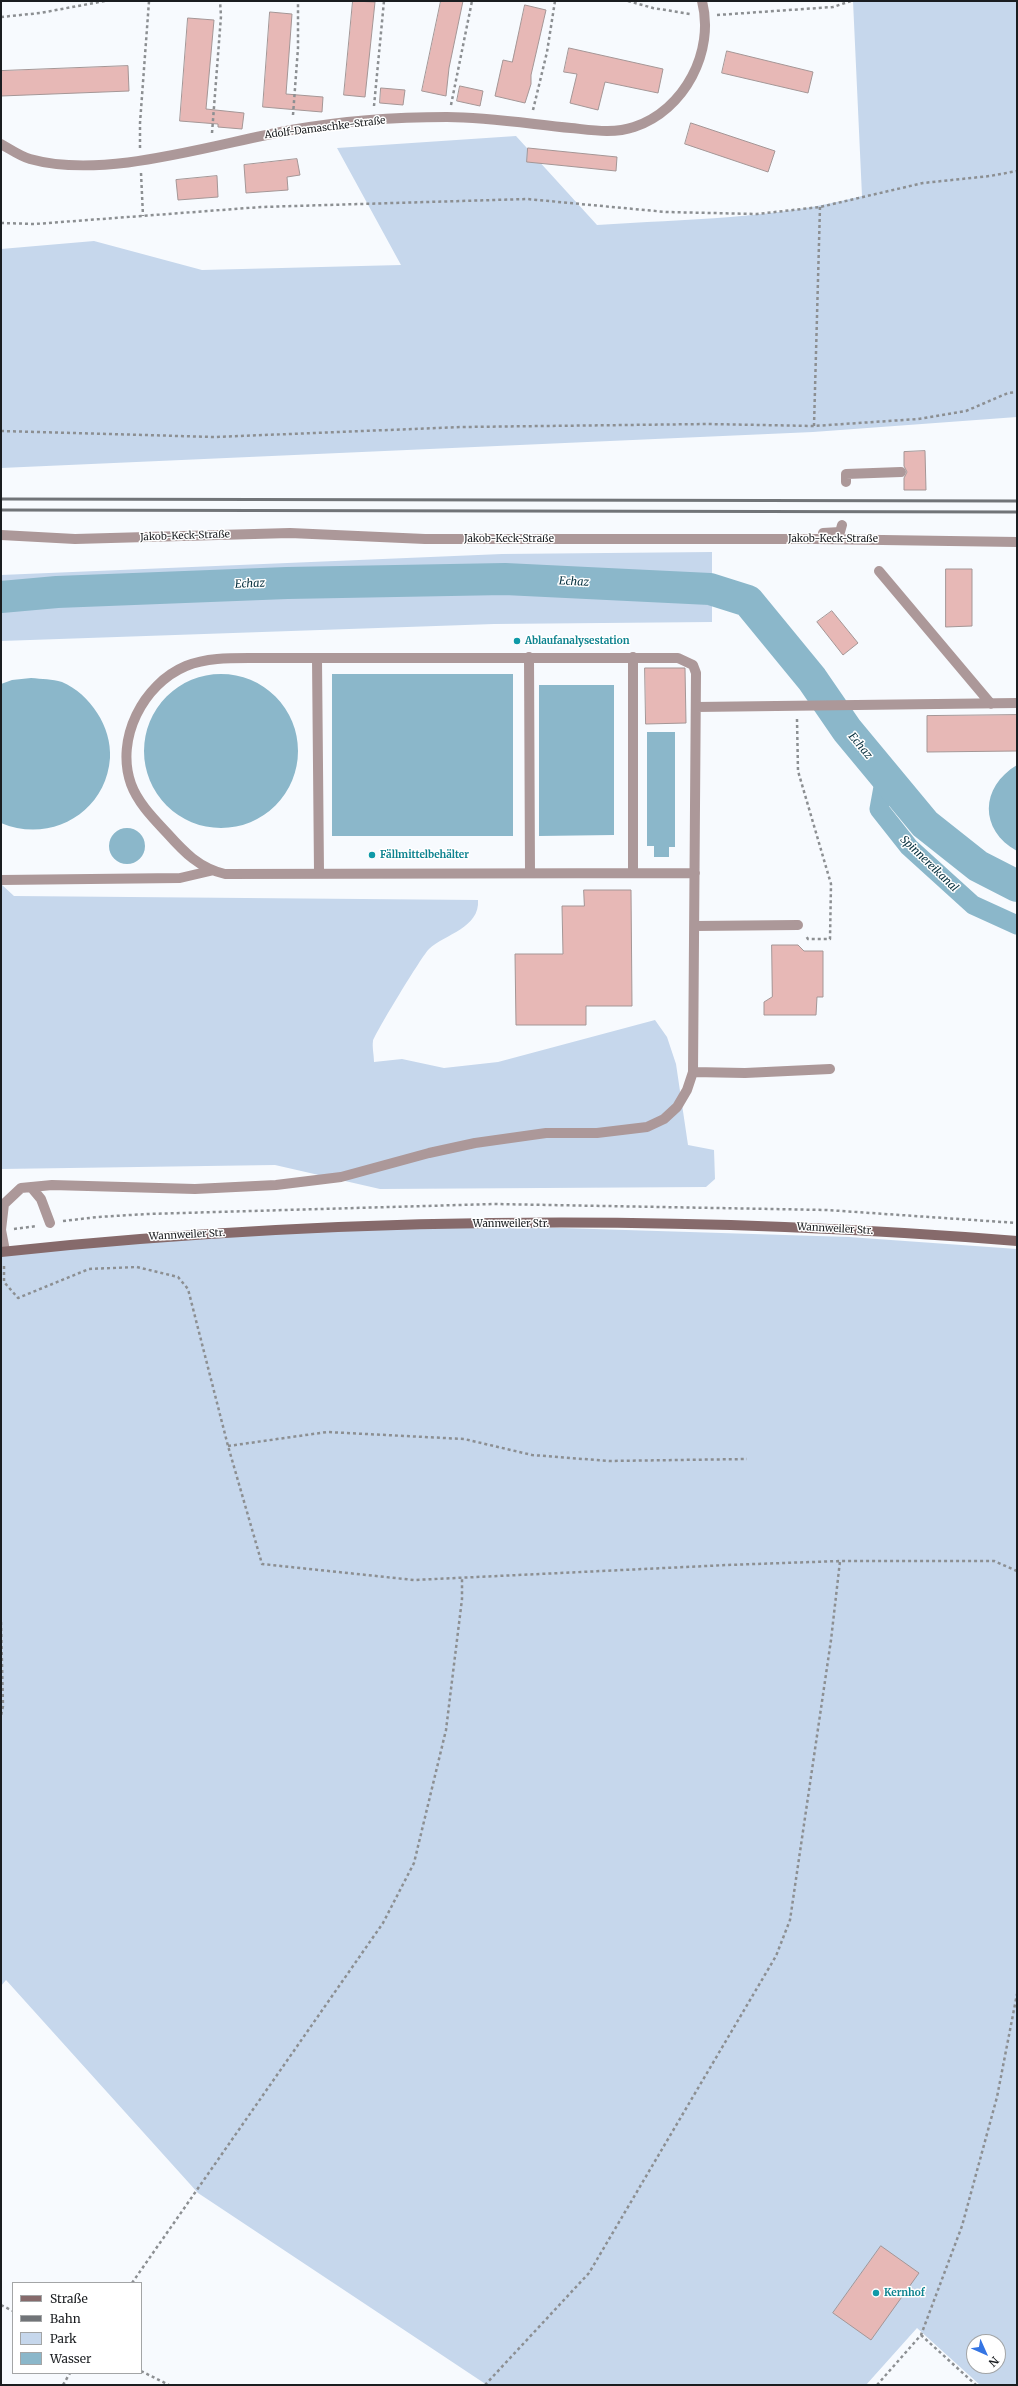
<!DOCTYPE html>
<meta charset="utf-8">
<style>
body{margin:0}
#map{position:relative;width:1018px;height:2386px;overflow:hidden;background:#f7fafe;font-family:Merriweather,serif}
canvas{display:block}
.frame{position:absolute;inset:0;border:2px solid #1a1d20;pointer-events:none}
.legend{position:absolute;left:12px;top:2282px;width:130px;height:92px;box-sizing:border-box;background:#fff;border:1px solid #a3a5a6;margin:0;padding:5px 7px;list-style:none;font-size:12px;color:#1a1d20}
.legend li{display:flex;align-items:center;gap:8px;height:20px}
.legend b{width:20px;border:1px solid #a3a5a6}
.north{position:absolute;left:966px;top:2334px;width:40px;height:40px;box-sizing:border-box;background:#fff;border:1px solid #a3a5a6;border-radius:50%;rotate:135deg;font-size:11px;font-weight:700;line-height:16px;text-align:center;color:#1a1d20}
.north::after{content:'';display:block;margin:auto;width:14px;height:18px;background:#3575e3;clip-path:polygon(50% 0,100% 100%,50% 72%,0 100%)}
</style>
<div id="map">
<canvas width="1018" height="2386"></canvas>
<div class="frame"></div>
<ul class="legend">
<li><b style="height:5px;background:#866a6b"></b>Straße</li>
<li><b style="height:5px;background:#717478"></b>Bahn</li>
<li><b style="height:11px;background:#c6d7ec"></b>Park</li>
<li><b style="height:11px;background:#8bb7ca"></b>Wasser</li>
</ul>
<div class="north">N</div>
</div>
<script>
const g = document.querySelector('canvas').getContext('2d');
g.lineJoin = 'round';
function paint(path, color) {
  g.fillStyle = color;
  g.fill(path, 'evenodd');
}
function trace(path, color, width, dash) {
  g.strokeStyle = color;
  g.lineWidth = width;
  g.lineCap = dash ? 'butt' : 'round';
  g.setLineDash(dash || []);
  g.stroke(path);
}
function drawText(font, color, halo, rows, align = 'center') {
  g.font = font + ' Merriweather,serif';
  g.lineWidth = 3;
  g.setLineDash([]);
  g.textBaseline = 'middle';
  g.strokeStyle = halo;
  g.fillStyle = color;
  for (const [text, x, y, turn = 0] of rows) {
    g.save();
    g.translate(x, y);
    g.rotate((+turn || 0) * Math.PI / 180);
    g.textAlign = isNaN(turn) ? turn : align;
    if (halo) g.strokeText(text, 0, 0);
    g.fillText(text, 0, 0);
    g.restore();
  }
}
paint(new Path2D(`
 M853 1H1017V417L813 432 1 468V249L94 241 202 270 401 265 337 148 516 136 597 225C686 219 776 219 862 196Z
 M712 552V622L494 624 1 641V575L502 554Z
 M1 884 14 896 478 900C480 928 445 934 429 949 423 954 374 1035 373 1041 372 1047 374 1055 374 1062L402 1059 444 1068 498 1062 655 1020 667 1037 676 1064 688 1145 714 1150 715 1179 706 1187 380 1189 275 1165 1 1169Z
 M498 1226 849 1237 1017 1249V2385H980L917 2328 866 2385H487L198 2193 6 1980 1 1986V1249L146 1235ZM974 2342H998V2366H974Z`), '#c6d7ec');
paint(new Path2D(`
 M144 751a77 77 0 1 1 154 0a77 77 0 1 1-154 0Z
 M332 674H513V836H332Z
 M31 678C42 679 52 679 62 682 90 694 112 727 110 758 106 813 50 844 1 823V684L12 680Z
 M539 685H614V835L539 836Z
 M647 732H675V847H669V857H654V846H647Z
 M1017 765V851C979 830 980 787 1017 765Z
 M109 846a18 18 0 1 1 36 0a18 18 0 1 1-36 0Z`), '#8bb7ca');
trace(new Path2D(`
 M885 776 879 809 909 847 973 905 1017 925`), '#8bb7ca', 19);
trace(new Path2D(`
 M1 597 57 592 287 583 505 579 710 589 748 601 812 679 847 730 925 824 978 866 1017 886`), '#8bb7ca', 32);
const building = new Path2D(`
 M353 1 375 2 365 97 344 95Z
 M441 1H463L449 68 446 96 422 91Z
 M525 5 546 10 531 75V84L525 103 495 96 503 60 512 62Z
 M270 12 292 14 286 94 323 97 322 112 263 107Z
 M188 18 214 20 206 109 244 113 242 129 218 127V124L180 121Z
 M569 48 663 69 658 93 605 82 598 110 570 103 577 74 564 72Z
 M727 51 813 72 808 93 722 73Z
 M128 66 129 91 1 96V71Z
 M460 86 483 91 480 106 457 101Z
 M381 88 405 90 403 105 380 103Z
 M691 123 775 151 768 172 685 144Z
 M528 148 617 157 616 171 527 162Z
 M297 159 300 175 287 177 288 190 246 193 244 165Z
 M217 176 218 197 178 200 176 180Z
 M925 451 926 490H904V478L907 472 904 466V452Z
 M946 569H972V626L946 627Z
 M832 611 858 643 843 655 817 622Z
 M645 668H685L686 723 646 724Z
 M1017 715V751L927 752V716Z
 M584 890H631L632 1006H586V1025H516L515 954H563L562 906H584Z
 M772 945H798L804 951H823V997H817L816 1015H764V1002L772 997Z
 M881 2246 919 2273 871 2340 833 2313Z`);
paint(building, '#e7b8b6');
trace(building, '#a49696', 1);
trace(new Path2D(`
 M628 1 653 8 690 14
 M717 15 833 7 851 1
 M1 17 40 13 105 1
 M451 105 472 1
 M374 106 384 1
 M533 110 547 52 555 1
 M293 115 298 48V1
 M212 133 221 16 220 1
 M140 148V123L149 1
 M141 173 143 216
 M1 223 35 224 261 207 527 199 666 212 757 214 820 207 923 183 990 176 1017 171
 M814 426 820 207
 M1 431 215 437 462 427 708 424 814 426 918 419 966 411 1008 393 1017 392
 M797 719 798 771 831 884 830 939H808L806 936
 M63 1221 98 1217 147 1214 494 1204 827 1210 1017 1223
 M14 1229 37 1226
 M4 1266V1282L18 1298 89 1269 137 1267 178 1277 188 1289 228 1446 262 1564 414 1580 727 1565 840 1561H994L1017 1571
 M228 1446 327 1432 464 1439 532 1455 609 1461 747 1459
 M1 1622 3 1706 1 1716
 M132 2283 383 1923 414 1863 446 1730 462 1599V1577
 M1 2305 13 2311
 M921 2335 976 2385
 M141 2371 169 2385
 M63 2385 70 2373
 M485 2385 589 2273 776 1956 790 1920 831 1640 840 1561
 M877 2385 921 2335 962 2226 997 2097 1017 1994`), '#8c8f92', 2.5, [3, 3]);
trace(new Path2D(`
 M846 482V474L901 472
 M823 533 840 532 842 525
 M1 535 75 539 290 533 425 539H815L1017 542
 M879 571 991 704
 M529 657 530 873
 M633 657V872
 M317 659 319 872
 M696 707 1017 703
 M1 880 180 878 210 871
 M695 926 798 925
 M693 1072 745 1073 830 1069
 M31 1187 41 1199 50 1223
 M5 1251 1 1230 4 1204 21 1188 52 1185 195 1189 276 1185 341 1177 429 1153 475 1143 546 1133H597L647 1127 664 1119 677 1107 687 1090 693 1072 696 673 693 665 678 658H249C228 658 206 658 186 666 143 684 115 739 131 784 138 803 153 818 167 833 184 852 199 868 225 874L695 873`), '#ac9899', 10);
trace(new Path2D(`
 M1 144C10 149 20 156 30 159 105 180 214 144 291 130 342 121 395 117 447 117 488 117 530 124 571 128 591 130 614 134 634 127 685 110 715 51 702 1`), '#ac9899', 10);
trace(new Path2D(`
 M1 1252C338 1216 679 1214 1017 1241`), '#866a6b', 10);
trace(new Path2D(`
 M1 499 1017 501
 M1 510 1017 512`), '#717478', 3);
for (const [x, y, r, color] of [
 [517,641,4,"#0f9aa8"],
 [372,855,4,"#0f9aa8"],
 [876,2293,4,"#0f9aa8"]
]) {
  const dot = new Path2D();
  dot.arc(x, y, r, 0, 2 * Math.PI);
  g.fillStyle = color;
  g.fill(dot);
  trace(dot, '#fff', 1.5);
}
drawText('10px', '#1a1d20', '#fff', [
 ["Adolf-Damaschke-Straße",325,128,-7],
 ["Jakob-Keck-Straße",185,536,-2],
 ["Jakob-Keck-Straße",509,539],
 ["Jakob-Keck-Straße",833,539],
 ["Wannweiler Str.",511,1224],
 ["Wannweiler Str.",835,1229,3],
 ["Wannweiler Str.",187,1235,-3]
]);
drawText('bold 10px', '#0d838f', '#fff', [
 ["Ablaufanalysestation",525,641],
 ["Fällmittelbehälter",380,855],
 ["Kernhof",884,2293]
], 'left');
drawText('italic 11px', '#042e3c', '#fff', [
 ["Echaz",574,582,3],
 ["Echaz",250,584,-2],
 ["Echaz",860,746,50],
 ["Spinnereikanal",929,864,44]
]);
</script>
